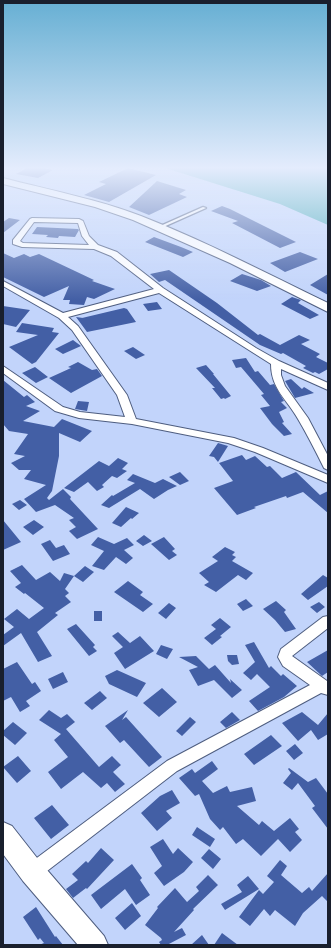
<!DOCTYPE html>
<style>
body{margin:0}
#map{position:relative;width:331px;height:948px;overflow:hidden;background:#c2d4fb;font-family:"DejaVu Sans",sans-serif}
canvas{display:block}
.frame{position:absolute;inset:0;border:4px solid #191f2d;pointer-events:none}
</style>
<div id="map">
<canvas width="331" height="948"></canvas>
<div class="frame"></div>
</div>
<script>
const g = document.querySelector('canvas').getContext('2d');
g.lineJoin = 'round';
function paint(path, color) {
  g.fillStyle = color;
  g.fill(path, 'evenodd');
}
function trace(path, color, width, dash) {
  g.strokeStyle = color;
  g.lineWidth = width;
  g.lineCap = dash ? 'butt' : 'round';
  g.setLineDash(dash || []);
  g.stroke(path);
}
paint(new Path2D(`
 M162 167H328V225L280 204Z`), '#43a8b4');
paint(new Path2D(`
 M29 167H39L53 170 38 178 16 174Z
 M128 168 156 175 109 202 84 195 106 184 99 182Z
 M157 181 186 190 179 194 187 197 149 215 129 207Z
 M222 206 230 209 296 242 280 248 232 223 238 221 211 211Z
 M9 218 20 220 3 233V222Z
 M37 227 78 229 79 230 75 237 59 236 58 238 46 237 48 235 32 234Z
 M154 237 181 247 193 252 183 257 145 242Z
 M300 252 318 259 285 272 270 263Z
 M3 253 14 258 24 254 30 257 39 254 94 280 92 281 115 289 94 299 87 297 84 305 69 304 70 300H63L69 286 44 297 3 277Z
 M169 270 217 303 258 335 260 334 280 345 299 335 310 340 301 344 320 354 316 357 328 363V369L319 374 315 372 313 373 303 368 306 366 283 353 281 354 260 345 165 280 159 282 150 274Z
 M242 274 261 280 271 286 257 291 230 281Z
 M328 274V295L310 285Z
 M292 297 301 300 298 303 319 315 310 319 281 304Z
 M157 302 162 309 148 311 143 304Z
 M3 306 30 310 16 327 3 324Z
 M124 308 127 309 136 322 87 332 76 317 83 318H82Z
 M22 323 54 328 52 332 59 333 36 362 32 364 9 347 38 335 16 332Z
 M73 340 81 346 63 354 55 349Z
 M133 347 145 355 136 359 124 351Z
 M246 358 255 372 258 371 270 385 274 384 284 401 281 402 287 408 279 412 284 422 282 423 292 434 284 436 272 424 260 408 270 406 261 395 264 394 241 367 236 368 232 360Z
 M78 362 92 370 97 369 102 376 71 393 49 378 71 368 68 367Z
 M206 365 214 374H213L231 396 225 399 224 398 221 399 212 388H215L196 368Z
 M35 367 48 377 36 383 22 373Z
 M291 379 302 389 304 387 314 393 295 398 285 381Z
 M3 380 24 397 27 395 35 402 26 406 40 411 23 421 54 427 62 419 92 431 80 442 59 433V456L52 491 47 498 49 500 63 489 71 497 70 499 98 529 77 539 69 531 76 527 69 520 74 518 55 505 36 512 24 499 46 485 24 479 31 470H19L11 463 25 456 14 454 28 434 9 431 3 424Z
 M78 401 89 402 87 411 75 409Z
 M218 443 228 446 218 462 214 457 209 456Z
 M242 455 246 460 255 456 267 467 270 466 282 478 296 472 320 495 328 491V513L303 492 287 498 286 496 254 507 256 508 237 515 214 488 233 481 219 463Z
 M118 458 128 463 122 469 127 471 117 478 112 476 102 485 104 487 97 491 88 482 74 492 64 488 99 461 109 466Z
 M180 472 189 481 180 485 169 477Z
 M133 474 155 483 163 479 177 486 168 490 154 499 140 489 109 508 101 505 112 495 113 496 135 483 127 480Z
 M20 500 27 505 19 510 12 504Z
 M126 507 139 513 132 519 131 518 121 527 112 523Z
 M3 520 21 542 3 550Z
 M34 520 44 527 33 535 23 527Z
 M144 535 152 541 143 546 136 541Z
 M98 537 114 544 127 538 134 545 124 550 133 558 126 564 116 557 104 570 92 566 104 551 91 545Z
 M164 537 175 549 172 551 177 555 169 560 151 544Z
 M50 540 56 548 64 545 70 554 53 561 41 544Z
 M225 547 235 552 232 555 236 557 232 561 253 573 246 580 238 575 216 592 204 585 209 582 199 573 218 561 212 557Z
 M22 565 36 580 50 572 60 581 64 573 74 576 65 589 69 593 65 596 71 602 55 613 58 615 37 632 52 656 38 662 21 633 3 646V635L14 627 4 619 17 609 29 619 44 608 25 593 24 594 15 587 21 583 10 571Z
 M85 566 94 572 83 582 74 576Z
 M323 575 328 578V586L308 600 301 594Z
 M128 581 143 592 140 595 153 604 143 612 114 592Z
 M246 599 253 606 243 611 237 604Z
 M276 601 286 610 284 612 296 629 285 632 275 620 263 609Z
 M319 602 325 607 317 613 310 607Z
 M169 603 176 608 166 619 158 613Z
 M94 611H102V621H94Z
 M220 618 231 627 220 636 222 637 212 645 204 638 216 629 211 625Z
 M76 624 95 645 93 647 97 651 89 656 67 629Z
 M118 632 130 643 140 636 154 651 125 669 114 653 123 647 112 636Z
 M254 642 269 668 271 666 281 676 283 674 297 686 284 697 258 711 249 701 270 687 257 674 251 680 243 673 255 662 245 645Z
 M161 645 173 649 167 659 156 654Z
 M328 650V672L322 676 307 662Z
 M227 655H237L239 664 232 665 228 661Z
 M196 656 209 669 215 665 231 683 230 679 242 690 232 698 214 680 198 686 189 670 198 667 179 657Z
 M17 662 32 684 35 682 41 691 26 701 30 706 20 712 11 697 3 701V669Z
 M117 670 146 683 137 697 109 684 105 676Z
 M63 672 68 682 53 689 48 679Z
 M162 688 177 702 159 717 143 703Z
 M100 691 107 698 92 710 84 703Z
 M49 710 61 718 67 714 75 722 66 729 99 767 112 756 121 765 113 772 125 784 115 792 107 783 101 788 83 772 61 789 48 772 68 757 54 740 61 734 39 720Z
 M128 710 122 720 126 717 162 757 149 767 124 740 120 743 105 726Z
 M232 712 240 720 226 728 220 722Z
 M302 712 318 725 328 713V734L318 740 311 730 298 741 282 723Z
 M190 717 196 722 182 736 176 731Z
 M13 722 27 733 15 745 3 735V731Z
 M271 735 282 746 254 765 244 754Z
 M295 744 303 753 294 760 286 751Z
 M18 756 31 771 17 783 3 767Z
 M212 761 218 769 202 781 213 793 227 786 230 792 252 787 256 801 237 806 259 825 262 821 274 831 290 818 299 829 295 832 302 840 290 852 278 839 261 856 243 839 236 844 223 827 220 830 210 819 199 794 195 796 179 778 192 769 195 773Z
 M289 768 308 782 316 778 328 794V829L312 808 315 806 298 783 292 790 283 783 291 773 288 769Z
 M172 790 180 803 166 811 172 818 157 831 141 813 160 796Z
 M52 805 69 825 51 839 34 818Z
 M197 827 215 839 210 847 192 835Z
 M163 839 173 854 178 848 193 862 184 872 164 886 154 873 162 866 150 847Z
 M101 848 114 860 87 889 86 888 73 898 66 889 78 880 72 874 86 861 88 863Z
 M209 849 221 859 213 869 201 858Z
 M280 860 287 866 281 875 302 893 309 887 312 891 328 873V902L322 896 303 913 295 926 275 910 270 916 264 909 250 926 239 917 259 890 263 894 274 882 267 876Z
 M132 864 142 878 140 880 150 895 136 905 125 889 101 909 91 895Z
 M208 875 218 885 193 909 194 910 174 932 182 928 186 935 167 945H161L159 942 162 940 161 938 145 925 158 908 157 907 175 888 187 902 199 891 196 887Z
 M248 876 259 889 225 910 221 904 242 892 237 885Z
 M132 903 141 916 125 930 115 918Z
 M36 907 55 937 56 936 63 945H39L44 943 40 938 38 940 23 917Z
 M222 933 238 945H214Z
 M202 935 209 945H191Z`), '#435fa5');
const lane = new Path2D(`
 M203 207 206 208 161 228 158 227Z`);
const street = new Path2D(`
 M32 218 79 219 83 221 89 236 98 245 117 252 163 288 256 348 279 361 328 383V390L281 369V375L285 386 308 418 328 456V470L324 468 323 466C315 450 307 434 298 419 287 399 271 389 271 364L159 293 68 317 78 326 127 395 136 419 234 438 263 448 328 475V483L255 452 228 443 132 424 79 418 55 411 3 373V366L63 407 80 412 125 417 117 395 72 330 59 318 3 286V281L63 313 154 289 111 256 94 249 22 247 13 244V240L30 219ZM34 222 78 223 82 236 89 245 23 243 20 241Z
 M328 616V628L292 656 327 681 328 695 321 693 177 771 38 878 32 881 26 878 23 872 26 866 167 761 310 685 283 666 278 657 281 649 323 617Z`);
const secondary = new Path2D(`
 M3 178C49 190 97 199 141 216 205 241 266 273 328 303V312L230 263 133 220 95 207 3 184Z
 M3 822 12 826 41 863 104 936 108 945H78L23 881 3 854Z`);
trace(lane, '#4e5d7f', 2.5);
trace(street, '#4e5d7f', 2);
trace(secondary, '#4e5d7f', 2);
paint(lane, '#fff');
paint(street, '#fff');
paint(secondary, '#fff');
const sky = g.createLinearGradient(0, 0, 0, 300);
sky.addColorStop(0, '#66afd3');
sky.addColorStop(0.56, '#e4ecfd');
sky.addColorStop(1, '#e4ecfd00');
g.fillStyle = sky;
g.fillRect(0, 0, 331, 300);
</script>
